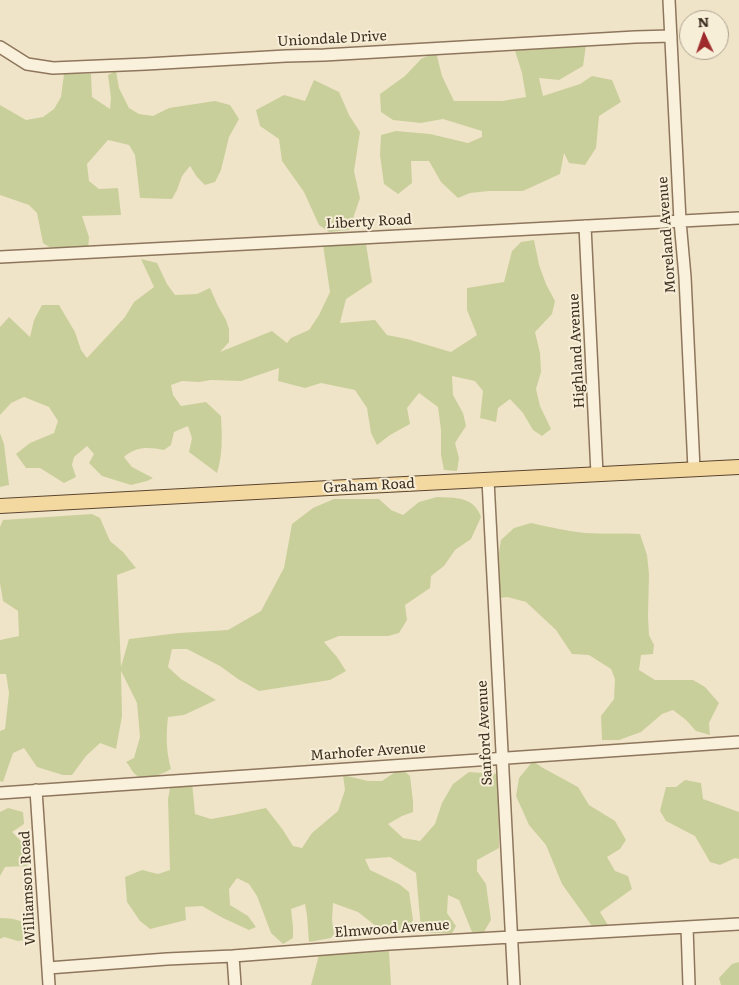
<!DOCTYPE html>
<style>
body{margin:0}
#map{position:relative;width:739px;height:985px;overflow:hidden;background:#f0e4c8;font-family:Literata,serif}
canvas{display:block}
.north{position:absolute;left:679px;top:10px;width:50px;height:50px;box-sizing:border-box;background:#f7eed8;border:1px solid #ada18e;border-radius:50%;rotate:357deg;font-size:14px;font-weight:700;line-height:20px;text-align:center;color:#3d2e20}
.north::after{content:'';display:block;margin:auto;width:18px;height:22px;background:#9e2a2b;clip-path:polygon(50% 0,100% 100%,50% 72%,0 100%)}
</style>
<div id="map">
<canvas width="739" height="985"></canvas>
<div class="north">N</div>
</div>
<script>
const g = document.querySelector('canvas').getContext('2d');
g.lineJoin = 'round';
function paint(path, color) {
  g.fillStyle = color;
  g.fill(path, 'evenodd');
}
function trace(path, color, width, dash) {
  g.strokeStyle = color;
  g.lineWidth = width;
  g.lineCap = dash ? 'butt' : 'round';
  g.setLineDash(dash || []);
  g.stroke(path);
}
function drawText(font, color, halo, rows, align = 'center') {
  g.font = font + ' Literata,serif';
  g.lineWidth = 4;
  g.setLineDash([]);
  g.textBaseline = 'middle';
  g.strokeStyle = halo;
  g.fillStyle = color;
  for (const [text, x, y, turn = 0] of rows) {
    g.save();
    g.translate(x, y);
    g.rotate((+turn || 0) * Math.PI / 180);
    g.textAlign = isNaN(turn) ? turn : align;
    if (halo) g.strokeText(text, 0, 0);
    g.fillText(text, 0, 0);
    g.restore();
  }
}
paint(new Path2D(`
 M586 45 583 66 559 80 539 78 543 96 580 84 592 76 612 80 621 102 599 116 596 148 585 165 569 163 564 153 560 174 523 191H489L470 193 458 198 441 182 429 161H411L412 183 398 194 384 184 380 155 381 135 396 131 430 134 468 143 482 137V131L443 119 421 123 393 120 381 112 380 94 405 76 421 59 436 52 442 76 454 101H502L526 97 522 73 515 51Z
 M116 71 119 88 129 108 139 114 153 116 169 108 215 101 230 105 239 119 229 137 221 170 215 182 205 185 197 177 190 166 182 176 177 190 172 199 140 198 135 155 129 145 108 140 87 164 89 181 99 189 118 188 121 215 82 216 89 237 88 250 77 248 49 247 43 243 37 213 29 205 0 195V105L26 120 43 117 54 109 61 97 64 74H91L92 97 110 109 111 98 108 75Z
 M314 80 339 92 349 115 360 132 354 171 360 198 349 230 329 232 319 225 304 192 282 161 279 139 260 126 256 110 284 95 305 101Z
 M534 240 539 265 546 284 555 301 552 314 535 332 540 353 541 372 536 389 540 406 551 429 542 436 533 430 523 413 510 399 498 408 496 422 480 418 483 391 475 381 452 376 453 395 463 413 466 426 455 443 459 458 457 471 444 470 441 455V430L438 407 419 393 407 408 410 424 390 435 377 445 371 433 367 408 355 390 321 383 305 388 278 381 279 368 241 381 211 380 199 382 182 381 171 385 173 395 181 406 206 402 221 416C222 436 223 454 217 473L189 452 192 438 188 426 174 432 171 445 164 450C149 447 136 446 124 457L132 467 153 478 147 481 131 485 102 476 89 463 94 454 87 446 74 457 72 465 76 477 64 483 40 468H26L16 454 30 443 54 433 58 421 49 407 24 397 11 403 0 415V327L9 317 30 337 34 320 42 305H59L75 332 81 350 87 358 125 317 134 302 154 287 141 259 157 263 167 284 175 295 197 294 210 288 218 306 226 320 229 329V342L220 352 272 331 287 343 291 338 309 330 319 315 330 292 323 245 335 243 366 244 372 282 346 299 340 323 375 320 387 335 407 339 451 352 477 335 467 310V288L504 282 512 251 521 242Z
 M0 433 4 444 9 485 0 487Z
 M437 497C455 498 474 496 481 517L471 539 455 550 444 566 431 576 430 588 405 605 407 620 399 633 388 636H339L324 642 337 657 346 671 330 680 259 691 238 679 220 666 187 649H172L168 667 181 679 216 700 184 715 168 717C166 735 166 751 171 769 162 774 146 782 136 775 132 772 130 766 126 762L134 758 140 737 137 703 121 671 122 716 116 749 100 743 86 756 72 775H63L37 767 24 748 13 753 3 782 0 781V731L5 729 9 693 6 674H0V640L19 636 18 611 3 601 0 583V527L3 520 92 514 100 518 110 541 123 552 136 568 117 575 121 667 129 639 179 633 228 630 261 611 284 568 292 524 313 508 334 499H379L391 510 403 515 419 502Z
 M531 523C549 527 567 531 585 533 604 534 622 533 640 534L647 555 649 574 648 616 649 635 654 645 653 654 641 655 639 670 655 680H693L705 687 719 703 709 723 710 735 696 731 686 720 673 710 662 714 641 732 619 740H602L601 716 614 699 615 679 611 669 589 655 572 654 556 630 526 602 507 597 500 598 499 552 501 540 514 528Z
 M533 761 543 768 578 787 589 805 615 821 626 840 620 849 607 857 615 871 628 876 632 889 600 912 609 927 592 926 562 884 546 845 529 825 516 796 519 778Z
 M401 768 410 776 413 801V812L402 816 388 824 403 838 420 841 435 824 442 803 453 784 469 772 498 774 499 848 477 860V871L486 884 491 920 482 935 472 932 459 900 448 895 447 913 456 926 452 933H427L421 929 416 873 390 857 365 859 370 870 399 884 409 892 413 920 407 931 389 934 381 930 358 912 333 903 332 920 334 934 331 938 309 942 307 916 305 904 291 909 293 927V938L283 944 271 933 257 896 249 884 237 878 229 889 230 905 248 916 256 927 249 930 223 918 202 906 185 907 186 920 150 929 140 921 127 902 125 877 142 870 158 874 170 870 168 799 171 783 192 782 195 814 211 819 233 815 266 808 283 830 293 846 302 848 312 833 338 811 345 790 343 775 368 781H382Z
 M685 780 701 783 703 799 739 812V859L735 858 720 865 710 862 695 836 666 821 660 811 666 787H676Z
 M8 808 23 812 24 824 12 832 23 843 31 848V863L26 866 5 867 0 876V812Z
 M0 918C14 918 24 921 36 929L34 939 18 941 4 937 0 939Z
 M389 951 391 985H311L319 955Z
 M739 962V985H721L719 978 732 964Z`), '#c9cf9b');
const minor = new Path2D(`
 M669 0 680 221 685 277 694 469
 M0 47 27 64 53 68 146 64 286 56 324 55 635 37 671 36
 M585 226 597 474
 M0 257 739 218
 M488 480 514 985
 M36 790 49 985
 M0 793 739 742
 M687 927 689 985
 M233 956 235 985
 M48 968 167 959 233 956 389 944 739 924`);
const major = new Path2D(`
 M0 506 366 486 739 467`);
trace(minor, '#8d765c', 14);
trace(major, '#5b4430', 16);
trace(minor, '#faf1dc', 11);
trace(major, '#f3d9a0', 14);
drawText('14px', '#3d2e20', '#f7eed8', [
 ["Uniondale Drive",332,39,-3],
 ["Liberty Road",369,222,-3],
 ["Moreland Avenue",667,235,-94],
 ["Highland Avenue",577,351,-93],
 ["Graham Road",369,486,-3],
 ["Sanford Avenue",485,733,-93],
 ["Marhofer Avenue",368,752,-4],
 ["Williamson Road",28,888,-93],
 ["Elmwood Avenue",392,929,-4]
]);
</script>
